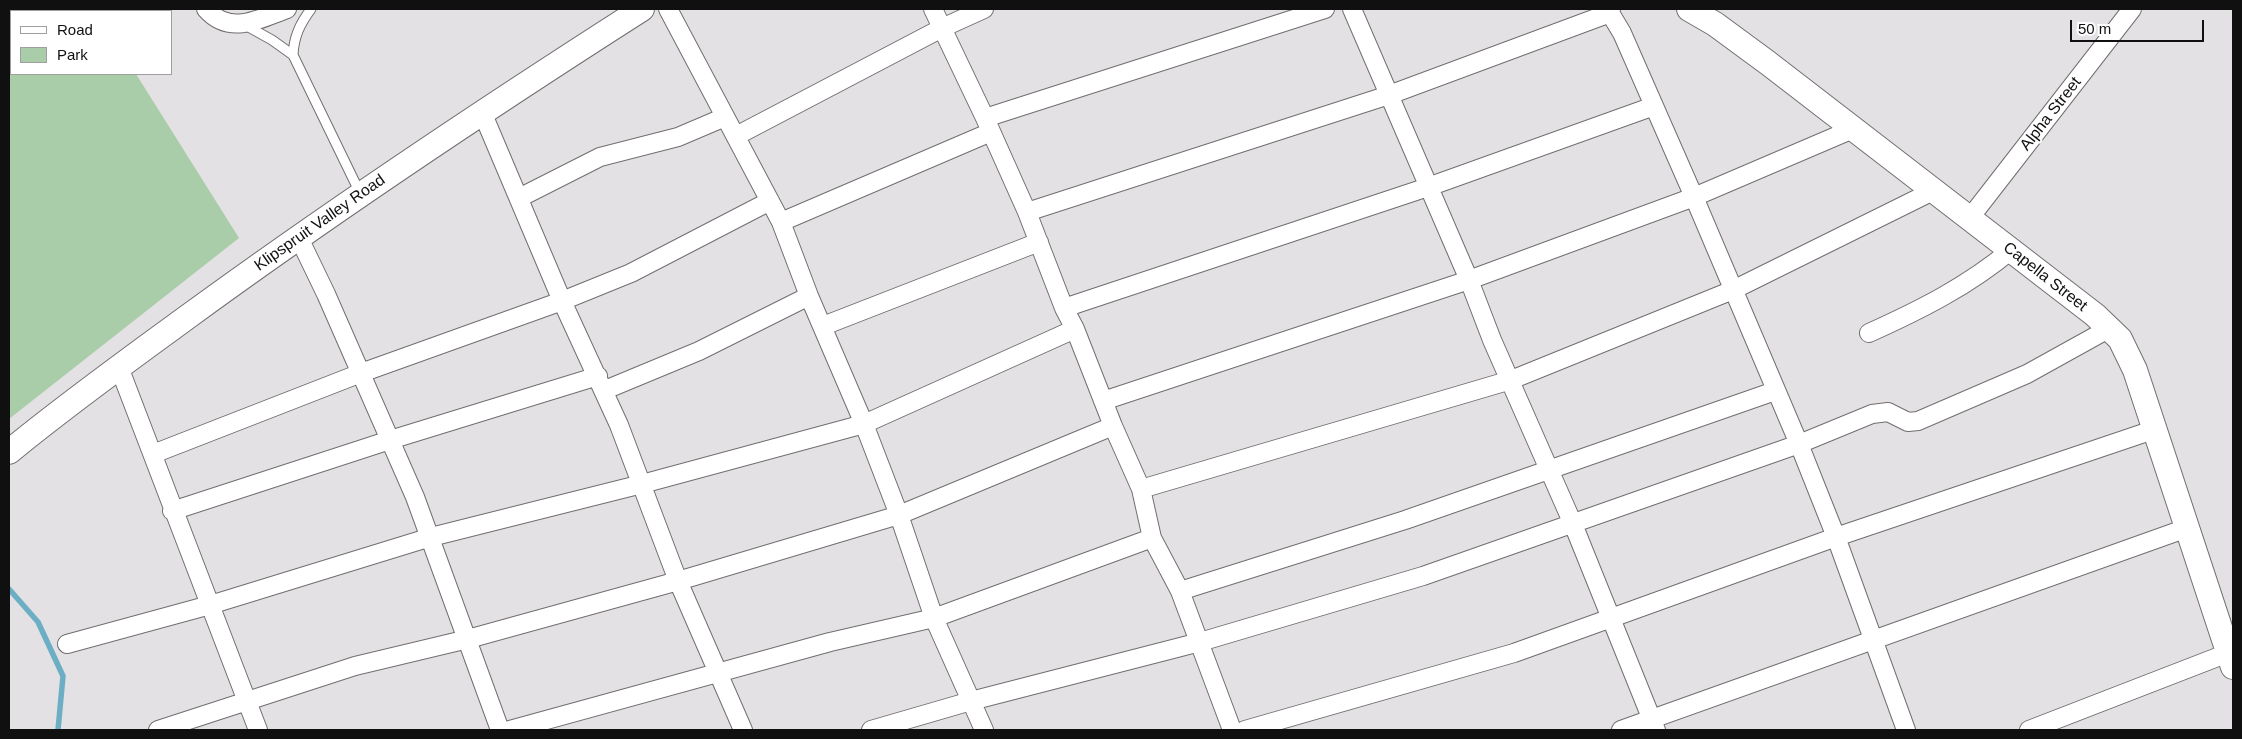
<!DOCTYPE html>
<style>
body{margin:0}
#map{position:relative;width:2242px;height:739px;overflow:hidden;background:#e4e1e4;font-family:Arial,sans-serif}
canvas{display:block}
.frame{position:absolute;inset:0;border:10px solid #111011;pointer-events:none}
.legend{position:absolute;left:10px;top:10px;width:162px;height:65px;box-sizing:border-box;background:#fff;border:1px solid #a09fa0;margin:0;padding:6px 9px;list-style:none;font-size:15px;color:#111011}
.legend li{display:flex;align-items:center;gap:10px;height:25px}
.legend b{width:25px;border:1px solid #a09fa0}
.scale{position:absolute;left:2070px;top:20px;width:134px;height:22px;box-sizing:border-box;border:2px solid #111011;border-top:0;padding-left:6px;font-size:15px;line-height:18px;white-space:nowrap;color:#111011;-webkit-text-stroke:4px #fff;paint-order:stroke}
</style>
<div id="map">
<canvas width="2242" height="739"></canvas>
<div class="frame"></div>
<ul class="legend">
<li><b style="height:6px;background:#fff"></b>Road</li>
<li><b style="height:14px;background:#a9cca9"></b>Park</li>
</ul>
<div class="scale">50 m</div>
</div>
<script>
const g = document.querySelector('canvas').getContext('2d');
g.lineJoin = 'round';
function paint(path, color) {
  g.fillStyle = color;
  g.fill(path, 'evenodd');
}
function trace(path, color, width, dash) {
  g.strokeStyle = color;
  g.lineWidth = width;
  g.lineCap = dash ? 'butt' : 'round';
  g.setLineDash(dash || []);
  g.stroke(path);
}
function drawText(font, color, halo, rows, align = 'center') {
  g.font = font + ' Arial,sans-serif';
  g.lineWidth = 4;
  g.setLineDash([]);
  g.textBaseline = 'middle';
  g.strokeStyle = halo;
  g.fillStyle = color;
  for (const [text, x, y, turn = 0] of rows) {
    g.save();
    g.translate(x, y);
    g.rotate((+turn || 0) * Math.PI / 180);
    g.textAlign = isNaN(turn) ? turn : align;
    if (halo) g.strokeText(text, 0, 0);
    g.fillText(text, 0, 0);
    g.restore();
  }
}
paint(new Path2D(`
 M9 9H96V11H11V74H136L239 238 9 419Z`), '#a9cca9');
trace(new Path2D(`
 M9 589 38 622 63 676 58 730`), '#6cafc5', 5.5);
const lane = new Path2D(`
 M311 9C300 24 294 36 293 55L361 195
 M245 25 272 40 293 55`);
const street = new Path2D(`
 M206 9C230 36 259 19 287 9
 M668 9 781 222 809 296 864 424 899 515 934 618 984 730
 M933 9 985 118 1027 212 1064 308 1075 329 1113 426 1141 489 1152 538 1180 591 1232 730
 M1352 9 1469 280 1492 340 1573 524 1656 730
 M1610 13 1622 33 1694 197 1799 444 1836 537 1906 730
 M482 112 562 301 619 425 678 581 743 730
 M985 118 1325 9
 M736 136 942 28 984 9
 M519 198 600 157 678 137 725 117
 M1027 212 1389 95 1610 13 1611 9
 M1969 219 2132 9
 M781 222 991 132
 M299 238 326 294 415 497 500 730
 M1064 308 1428 187 1654 106
 M823 326 1039 242
 M1869 333C1920 310 1968 286 2011 250
 M119 367 258 730
 M605 390 699 351 809 296
 M1103 401 1469 280 1694 197 1853 129
 M153 454 361 373 562 301 631 273 770 201
 M1141 489 1511 380 1733 290 1933 191
 M172 511 390 440 598 376
 M1180 591 1405 520 1775 391
 M67 644 210 605 431 537 642 484 864 424 1075 329
 M158 730 355 666 468 639 678 581 899 515 1113 426
 M510 730 830 642 934 618 1152 538
 M871 730 971 701 1200 642 1423 576 1799 444 1872 414 1888 412 1908 422 1918 421 2027 374 2110 328
 M1245 730 1514 653 1836 537 2156 429
 M1621 730 2187 528
 M2029 730 2228 653`);
const secondary = new Path2D(`
 M1689 9 1715 24 1768 63 2095 315 2120 339 2135 370 2233 667
 M9 452C66 405 126 362 186 318 334 210 487 108 642 9`);
trace(lane, '#716e70', 11);
trace(street, '#716e70', 20);
trace(secondary, '#716e70', 26);
trace(lane, '#fff', 9);
trace(street, '#fff', 18);
trace(secondary, '#fff', 24);
drawText('16px', '#111011', '#fff', [
 ["Alpha Street",2051,114,-52],
 ["Klipspruit Valley Road",320,223,-35],
 ["Capella Street",2045,277,38]
]);
</script>
